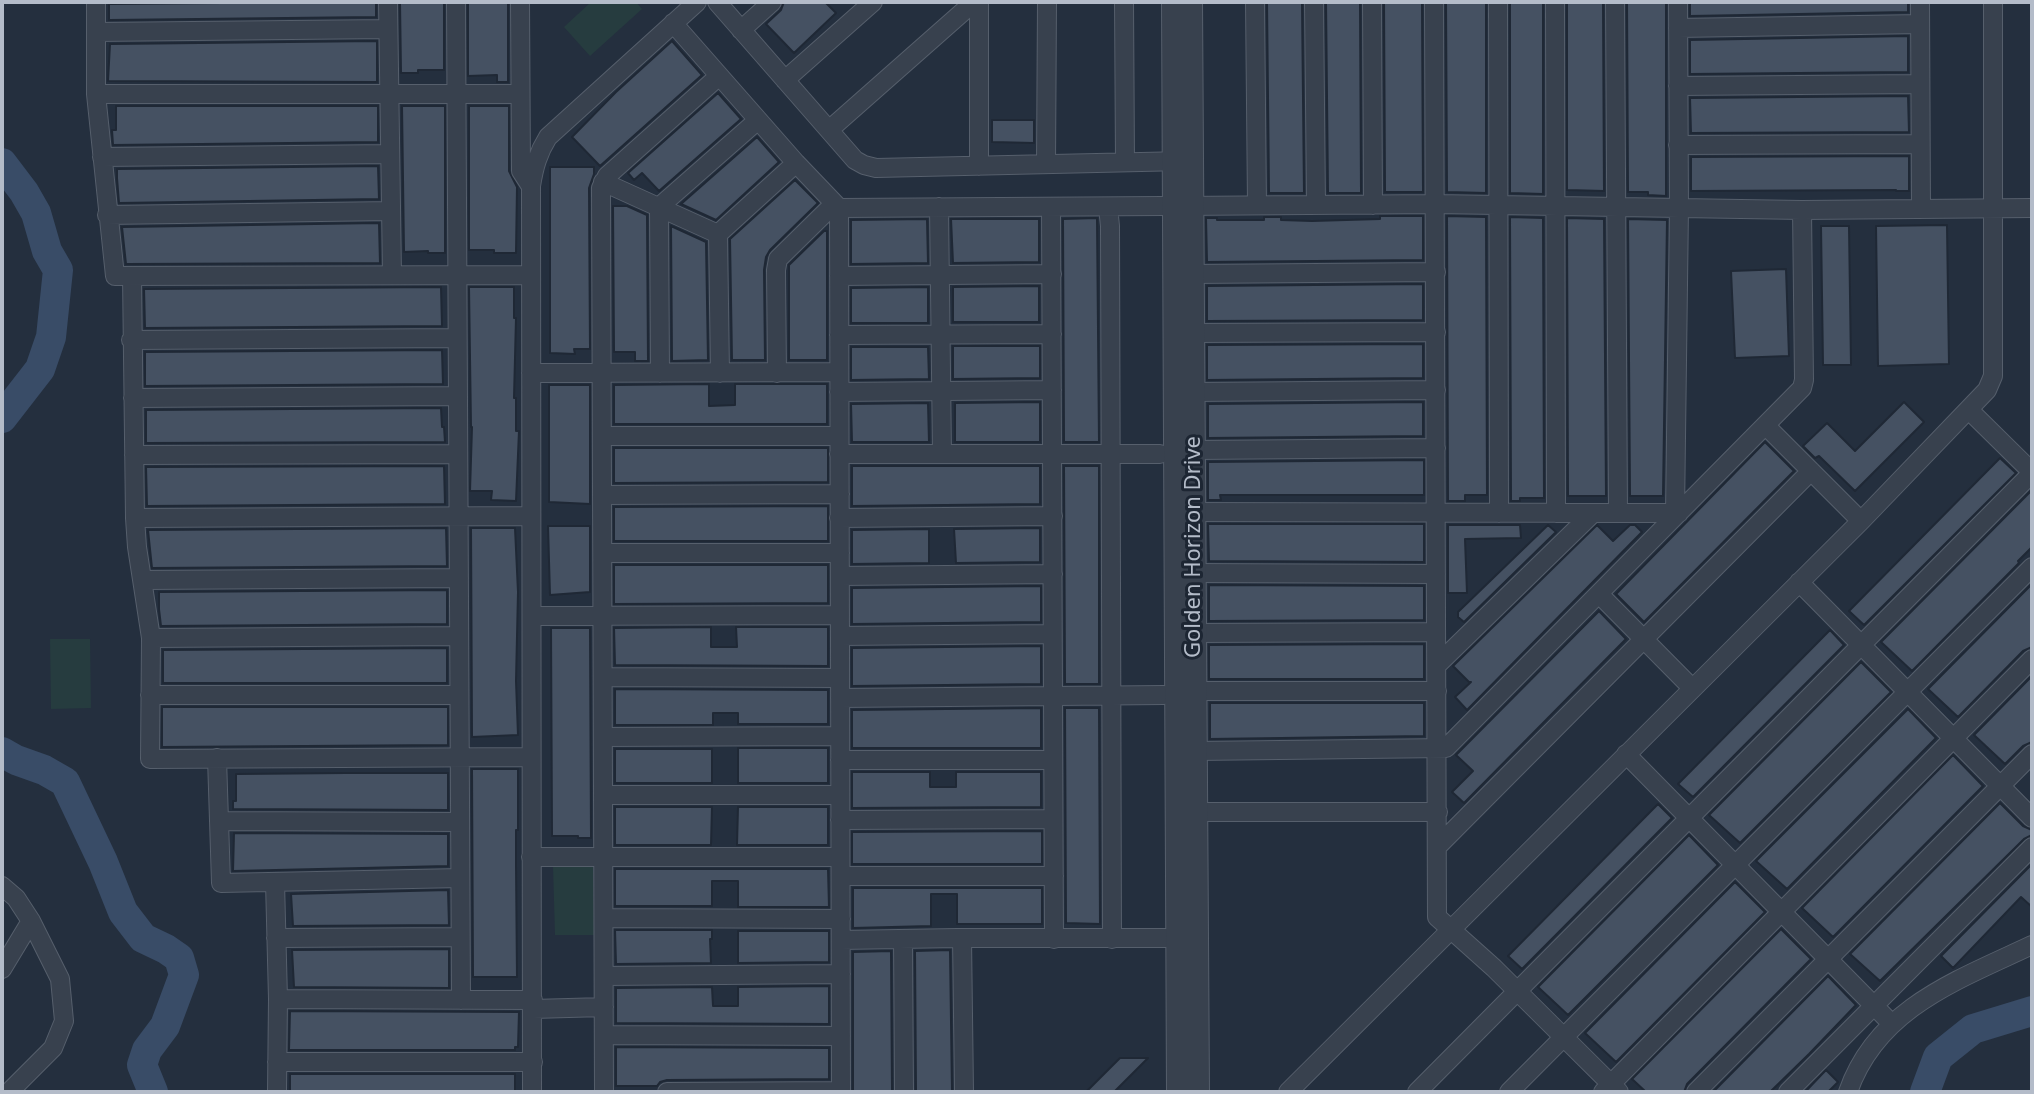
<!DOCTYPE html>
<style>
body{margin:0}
#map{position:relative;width:2034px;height:1094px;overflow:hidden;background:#242f3e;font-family:"Noto Sans",sans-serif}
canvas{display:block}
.frame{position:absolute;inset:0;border:4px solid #b4bcc9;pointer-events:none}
</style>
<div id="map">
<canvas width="2034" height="1094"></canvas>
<div class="frame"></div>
</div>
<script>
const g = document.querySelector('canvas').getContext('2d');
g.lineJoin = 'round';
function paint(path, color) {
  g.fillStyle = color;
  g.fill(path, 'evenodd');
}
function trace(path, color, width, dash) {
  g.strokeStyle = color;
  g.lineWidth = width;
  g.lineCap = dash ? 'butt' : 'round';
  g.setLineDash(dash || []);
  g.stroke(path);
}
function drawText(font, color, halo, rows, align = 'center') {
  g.font = font + ' "Noto Sans",sans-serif';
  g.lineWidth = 6;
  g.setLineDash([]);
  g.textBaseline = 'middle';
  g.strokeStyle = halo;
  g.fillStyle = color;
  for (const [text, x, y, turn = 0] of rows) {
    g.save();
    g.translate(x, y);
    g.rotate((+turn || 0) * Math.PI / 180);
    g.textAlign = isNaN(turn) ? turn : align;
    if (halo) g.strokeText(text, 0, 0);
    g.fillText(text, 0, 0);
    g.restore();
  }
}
paint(new Path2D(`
 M591 2H636L642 9 590 56 564 27Z
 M50 639H90L91 708 51 709Z
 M553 866H593L594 935H555Z`), '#263c3f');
trace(new Path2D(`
 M2 163 24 192 36 213 47 251 58 270 51 337 40 369 2 418
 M2 752 16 760 44 770 65 782 103 862 123 912 143 938 166 949 179 958 184 975 165 1026 147 1050 142 1065 153 1092
 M1925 1092 1938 1057 1973 1029 2032 1011`), '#394c67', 30);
const building = new Path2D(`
 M335 2H376V17L109 20V4Z
 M400 2H444V70H418V73H401Z
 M502 2H508V82H497V75L468 76V3Z
 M784 2H825L836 13 794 53 766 24 781 10Z
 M1267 2H1302L1304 193H1269Z
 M1326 2H1360L1361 193H1328Z
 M1384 2H1422L1423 192H1385Z
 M1446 2H1486V193L1447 192Z
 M1510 2H1543V194L1510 193Z
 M1567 2H1603L1604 191 1567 190Z
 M1627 2H1666V196L1648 195V192H1628Z
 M1690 2H1908V12L1690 16Z
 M1908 36V72L1690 74V40Z
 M377 41V82L108 81 110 44Z
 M672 41 702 75 600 166 572 137 616 92Z
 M718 93 741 119 659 191 642 173 634 180 628 173Z
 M1908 96 1909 132 1691 133 1690 98Z
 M116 106H378V142L113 145 112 130H116Z
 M402 106H445V253H428V251L404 252Z
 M469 106H509V171L517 187 516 253H494V250H469Z
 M992 120H1034V143L992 142Z
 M757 137 779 162 716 220 681 204Z
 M1909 156V191H1896V190L1691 191V157Z
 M378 166 379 199 119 203 117 178V169Z
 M550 167H594V174L589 188 590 349H574L575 354 550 353Z
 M795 180 818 203 770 250 766 257 764 270 765 360H732L730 239Z
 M613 206H627L647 215 648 361H635V352H614Z
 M1380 216H1423V260L1207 262 1206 218H1217V220H1264V217H1281V220L1312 221 1380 219Z
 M1447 216 1486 217 1487 495H1465V501H1448Z
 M1510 217 1543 218 1544 498H1520V501H1511Z
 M1097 218 1099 442H1064L1063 219Z
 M1567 218 1604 219 1606 496H1568Z
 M927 219 928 263 851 264V220Z
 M951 219H1039V262L953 263Z
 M1628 219 1667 220 1663 496H1630Z
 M379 223 380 263 126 264 122 227Z
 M1947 225 1949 364 1878 366 1876 226Z
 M671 226 706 242 708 360 672 361Z
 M1821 226H1849L1851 365H1823Z
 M824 231H827V360H789V265Z
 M1786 269 1789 356 1735 358 1731 271Z
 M1423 284V320L1207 321V286Z
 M1039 286V322H953V287Z
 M441 287 442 326 145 328 144 289Z
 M469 287H514V318H516L514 398H516V431H519L516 501 491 500 492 491H470L472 427H471Z
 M928 287V323H851V288Z
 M1423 344V378L1207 380V345Z
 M953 346H1040V378L953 379Z
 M851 347H928L929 379 851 380Z
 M442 350 443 384 145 386V352Z
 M709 384V406L735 405V384H827V424H614V385Z
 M549 385H590V504L549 502Z
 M1040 402V442H955V403Z
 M1423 402V436L1208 438V404Z
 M1904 402 1924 422 1855 491 1819 456 1815 458 1803 446 1827 423 1855 451Z
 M928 403 929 442H852L851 404Z
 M441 408 442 427H444L445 442 146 443V410Z
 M1765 442 1794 471 1644 622 1616 594Z
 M614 448H828V482L614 483Z
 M2000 458 2016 473 1864 625 1849 611Z
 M1424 460V495H1220L1221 500H1208V462Z
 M444 466 445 504 147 506 146 467Z
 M852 466H1040V504L852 506Z
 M1064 466H1099V684H1065Z
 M2032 490V547L2018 561 2019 563 1912 671 1881 642Z
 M828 506V541H614V507Z
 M1208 524H1424V562L1209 561Z
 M1448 525H1520L1521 538 1465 539 1467 593H1448Z
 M1548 525 1556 532 1464 622 1458 617V612Z
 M1597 525 1613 541 1630 525H1635L1642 532 1467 710 1455 697 1471 682H1469L1453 666Z
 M548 526H590V592L550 595Z
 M446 528 447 566 152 568 148 530Z
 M471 528H515L518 592 516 681 518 735 472 737Z
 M1040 528V562L956 563 954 529Z
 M929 529V563L852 564V530Z
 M614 565H828V603L614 604Z
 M2032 584V647L2023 651 1958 717 1928 689Z
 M1209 585 1424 586V620L1209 621Z
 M1041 586V622L852 624V588Z
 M447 590V624L161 626 159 609V592Z
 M1599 611 1626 639 1464 803 1452 792 1473 771 1456 755Z
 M711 627V647H737L736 627H828V666L615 665 614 628Z
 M551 628H590L591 838H578V836H552Z
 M1830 630 1844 645 1693 797 1678 784Z
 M1424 644V679H1209V645Z
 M1041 646V684L852 686V648Z
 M447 648V683H163V650Z
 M1861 662 1891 692 1740 843 1709 815Z
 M2032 676V742L2023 746 2005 764 1974 735Z
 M615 689 828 690V724H738V713H713V725H615Z
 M1210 703H1424V736L1210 739Z
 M162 707H448V745L162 747Z
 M1041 708V748H852V710Z
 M1065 708H1099L1100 924 1066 923Z
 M1908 709 1936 738 1787 889 1756 861Z
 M738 748H828V783H738Z
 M615 749H712V783H615Z
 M1953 755 1983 786 1833 937 1802 908Z
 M472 769H518V830H516V864L517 977H473Z
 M852 772H930V787H956V772H1041V807L852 808Z
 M346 773H448V810L233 809V801H236V774Z
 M2000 803 2023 826 2032 830V835L2024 839 1880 981 1850 954Z
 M1658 804 1672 818 1522 969 1508 956Z
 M615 807H712L711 845H615Z
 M738 807H828V845H737Z
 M1042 831V864H852V832Z
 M234 833 448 834V866L233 871Z
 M1689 835 1718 865 1568 1015 1538 987Z
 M2032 864V907L2021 897 1953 968 1941 956Z
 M615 869H828L829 907H738V881H712V906H615Z
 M1735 882 1765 912 1616 1062 1585 1033Z
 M853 888H1042V924H957V894H931V926L853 928Z
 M448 890 449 925 293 926 291 894Z
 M1781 929 1811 959 1687 1084 1684 1092H1646L1632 1079Z
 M615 930H712V939H710L711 963 616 964Z
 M738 931H829V962L738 963Z
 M449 949V988L294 987 292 950Z
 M950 950 952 1092H916L915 951Z
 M891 951 892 1092H853V952Z
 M1828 976 1856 1005 1809 1054 1770 1092H1713Z
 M829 986V1024L616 1023V988L712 987 713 1006H738V987Z
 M290 1011 519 1012 518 1047H515V1050H289Z
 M616 1047 829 1048V1079L667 1080 660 1082 657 1086H616Z
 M1120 1058H1148L1114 1092H1086Z
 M1826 1070 1838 1082 1828 1092H1805Z
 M290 1074H515V1092H290Z`);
paint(building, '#455162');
trace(building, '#1f2835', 2);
const minor = new Path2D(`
 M96 2V94L115 276 530 275
 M388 2 392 275
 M456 2 461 1000
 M520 2 521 171 530 185
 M717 2 855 160 864 165 876 168 1185 161
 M979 2V166
 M1124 2 1125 162
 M1255 2 1257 205
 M1314 2 1316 205
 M1372 2 1373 205
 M1434 2 1437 917 1494 968 1619 1092
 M1498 2 1499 513
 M1555 2 1556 513
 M1615 2 1618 513
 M1920 2 1921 209
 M673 23 796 163 839 208 1163 206
 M1678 28 1920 24
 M741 30 772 2
 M96 32 388 29
 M785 80 873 2
 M1678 86 1920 84
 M96 94H520
 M829 130 974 2
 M1678 145 1920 144
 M102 157 390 154
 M1046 164 1047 2
 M603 182 718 234
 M1180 206 1436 204 1802 210 2032 208
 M939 207 942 454
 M1051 207 1054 939
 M1108 207 1110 226 1112 939
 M839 208 841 1092
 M107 215 391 211
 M1193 274 1436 272
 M132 276 135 518 137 547 151 638 150 759 531 757
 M839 276 1052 274
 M1193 333 1436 332
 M839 335 1052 334
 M131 340 457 338
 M531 373 839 372
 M660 373 659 207 758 120
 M720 373 718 234 796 163
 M777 373 776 270 778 259 834 204
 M839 392 1052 390
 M1194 392 1436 390
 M133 398 458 396
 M1969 410 2032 472
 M1766 426 1861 521
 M602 436H839
 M1194 450 1436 448
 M839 454H1160
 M134 455 458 454
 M602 495 840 494
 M1183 512 1679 513
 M1675 513 1679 208 1678 2
 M135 518 531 516
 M839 518 1053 516
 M603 553H840
 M1194 573 1436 574
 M840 576 1053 574
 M142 580 459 578
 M1799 582 2032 818
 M1599 594 1692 688
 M532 616 840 615
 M1195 633 1436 632
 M840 636 1052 634
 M151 638 459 636
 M1437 665 1593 513
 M603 677 840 678
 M1195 691H1437
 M150 695H459
 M840 698 1164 695
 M603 737 840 736
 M1196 751 1446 748 1802 388 1804 380 1802 210
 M1626 754 1891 1023
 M217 758 221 883 460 878
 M840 760H1053
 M604 795H840
 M1196 812H1438
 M840 820 1053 819
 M219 821 460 822
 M1438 846 1811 471
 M531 857H840
 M841 876H1054
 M275 882 278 999 277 1092
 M2 886 16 898 31 921 60 979 64 1021 53 1048 9 1092
 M604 918 841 919
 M276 938 460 937
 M962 938 964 1092
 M903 939 904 1092
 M841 940 957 938H1177
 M2 969 31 921
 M604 976 841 974
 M278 999 533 1000
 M533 1009 604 1007
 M604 1035 841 1036
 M277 1062H533
 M532 1092 531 186C534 167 538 153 548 137L697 2
 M604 1092 601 188 607 176 719 76
 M667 1092 841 1091
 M1288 1092 1861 521 1987 390 1993 376V2
 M1417 1092 2032 473
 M1509 1092 2032 567
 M1603 1092 2032 659
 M1696 1092 2032 754
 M1788 1092 2032 847
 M1848 1092C1877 1008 1958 980 2032 945`);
const tertiary = new Path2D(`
 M1173 2 1178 1092
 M1191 2 1198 1092`);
trace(minor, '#565f6c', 20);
trace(tertiary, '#565f6c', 24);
trace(minor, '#38414e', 18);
trace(tertiary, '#38414e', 22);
drawText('22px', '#b4bcc9', '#1d2633', [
 ["Golden Horizon Drive",1194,547,-90]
]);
</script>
